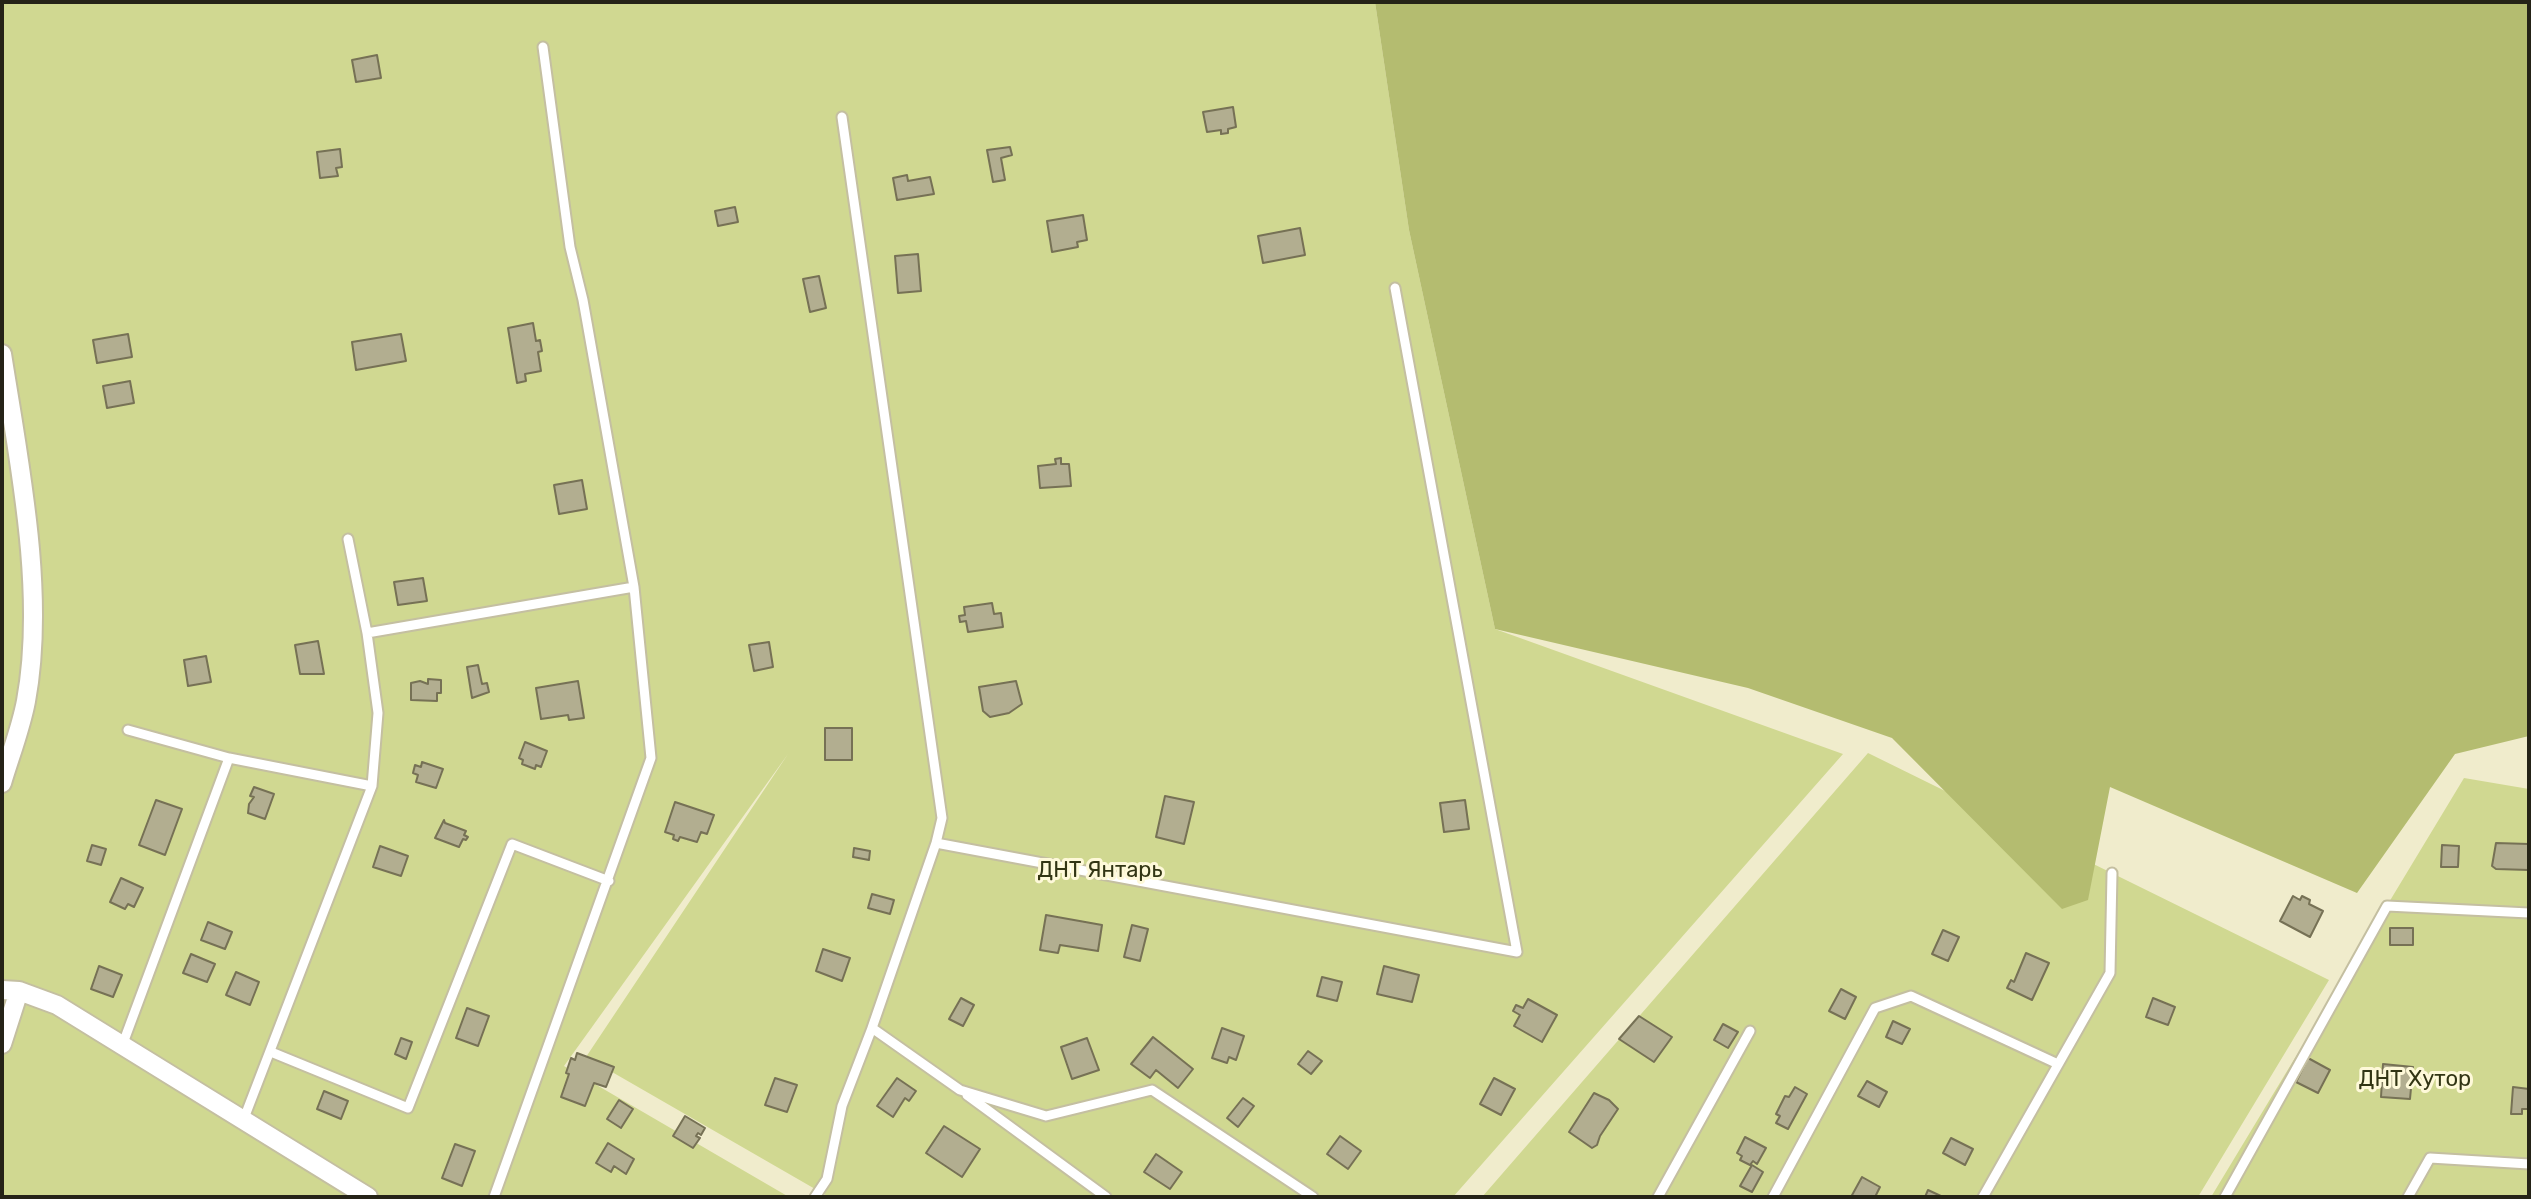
<!DOCTYPE html>
<meta charset="utf-8">
<style>
body{margin:0}
#map{position:relative;width:2531px;height:1199px;overflow:hidden;background:#f0eccc;font-family:Rubik,sans-serif}
canvas{display:block}
.frame{position:absolute;inset:0;border:4px solid #252317;pointer-events:none}
</style>
<div id="map">
<canvas width="2531" height="1199"></canvas>
<div class="frame"></div>
</div>
<script>
const g = document.querySelector('canvas').getContext('2d');
g.lineJoin = 'round';
function paint(path, color) {
  g.fillStyle = color;
  g.fill(path, 'evenodd');
}
function trace(path, color, width, dash) {
  g.strokeStyle = color;
  g.lineWidth = width;
  g.lineCap = dash ? 'butt' : 'round';
  g.setLineDash(dash || []);
  g.stroke(path);
}
function drawText(font, color, halo, rows, align = 'center') {
  g.font = font + ' Rubik,sans-serif';
  g.lineWidth = 6;
  g.setLineDash([]);
  g.textBaseline = 'middle';
  g.strokeStyle = halo;
  g.fillStyle = color;
  for (const [text, x, y, turn = 0] of rows) {
    g.save();
    g.translate(x, y);
    g.rotate((+turn || 0) * Math.PI / 180);
    g.textAlign = isNaN(turn) ? turn : align;
    if (halo) g.strokeText(text, 0, 0);
    g.fillText(text, 0, 0);
    g.restore();
  }
}
paint(new Path2D(`
 M2 2H1375L1409 230 1495 629 1843 754 1453 1197H829L586 1057 788 754 564 1066 789 1197H2Z
 M1868 753 2329 980 2198 1197H1482Z
 M2464 778 2529 789V1197H2211Z`), '#d0d891');
paint(new Path2D(`
 M1375 2H2529V736L2455 754 2357 893 2110 787 2088 900 2062 909 1892 738 1748 688 1495 629 1409 230Z`), '#b4bc70');
const building = new Path2D(`
 M377 55 381 78 356 82 352 60Z
 M1233 107 1236 127 1228 129V133L1221 134V130L1207 132 1203 112Z
 M1010 147 1012 155 1001 158 1005 180 993 182 987 150Z
 M340 149 342 167 336 168 338 176 320 178 317 152Z
 M907 175 908 181 930 177 934 194 897 200 893 178Z
 M735 207 738 222 718 226 715 211Z
 M1083 215 1087 240 1077 242 1078 247 1052 252 1047 221Z
 M1300 228 1305 255 1263 263 1258 236Z
 M918 254 921 291 898 293 895 256Z
 M819 276 826 308 810 312 803 279Z
 M533 323 536 341 540 340 542 351 538 352 541 371 525 374 526 381 517 383 508 328Z
 M128 334 132 357 97 363 93 340Z
 M401 334 406 361 356 370 352 342Z
 M130 381 134 403 107 408 103 386Z
 M1061 458V464H1069L1071 486 1040 488 1038 466 1056 464 1055 459Z
 M582 480 587 509 559 514 554 485Z
 M423 578 427 601 398 605 394 582Z
 M992 603 994 614 1001 613 1003 627 968 632 966 621 960 622 959 616 965 615 964 607Z
 M318 641 324 674H300L295 645Z
 M769 642 773 667 754 671 749 645Z
 M206 656 211 682 188 686 184 660Z
 M478 665 482 684 487 683 489 692 472 698 467 667Z
 M428 679 441 680V693H437V701L411 700V683L420 681 428 684Z
 M578 681 584 718 569 720 568 715 541 719 536 688Z
 M1016 681 1022 704 1009 713 990 717 983 711 979 687Z
 M825 728H852V760H825Z
 M525 742 547 751 541 767 536 765 535 769 522 764 523 760 519 758Z
 M422 762 443 769 436 788 416 782 418 775 413 773 415 765 421 767Z
 M254 787 274 794 265 819 248 813 249 804 254 797 250 796Z
 M1165 796 1194 802 1184 844 1156 837Z
 M156 800 182 809 165 855 139 845Z
 M1465 800 1469 829 1444 832 1440 803Z
 M675 802 714 815 707 834 701 832 697 842 680 837 678 841 673 839 674 835 665 832Z
 M444 820 445 823 466 831 464 835 468 837 466 840 463 839 459 847 435 838Z
 M2496 843 2529 844V870L2496 869 2492 866Z
 M92 845 106 849 101 865 87 861Z
 M2442 845 2459 846 2458 867H2441Z
 M380 846 408 856 401 876 373 867Z
 M854 848 870 851 869 860 853 857Z
 M121 878 143 888 134 907 128 904 125 909 110 902Z
 M872 894 894 900 890 914 868 908Z
 M2293 896 2300 900 2302 896 2310 900 2309 904 2323 911 2310 937 2280 921Z
 M1046 915 1102 925 1098 951 1060 945 1058 953 1040 950Z
 M208 922 232 932 225 949 201 940Z
 M1132 925 1148 929 1140 961 1124 957Z
 M2390 928H2413V945H2390Z
 M1943 930 1959 937 1948 961 1932 954Z
 M823 949 850 958 842 981 816 971Z
 M2026 953 2049 963 2032 1000 2007 988 2011 980 2014 982Z
 M191 954 215 964 207 982 183 973Z
 M99 966 122 975 113 997 91 989Z
 M1384 966 1419 975 1412 1002 1377 994Z
 M236 972 259 982 250 1005 226 995Z
 M1322 977 1342 982 1337 1001 1317 996Z
 M1841 989 1856 997 1845 1019 1829 1011Z
 M961 998 974 1005 963 1026 949 1019Z
 M2153 998 2175 1007 2168 1025 2146 1017Z
 M1528 999 1557 1015 1542 1042 1514 1026 1520 1015 1513 1011 1516 1005 1523 1008Z
 M467 1008 489 1016 478 1046 456 1038Z
 M1639 1016 1672 1037 1654 1062 1619 1039Z
 M1893 1021 1910 1029 1902 1044 1886 1037Z
 M1723 1024 1738 1032 1728 1048 1714 1040Z
 M1222 1028 1244 1036 1236 1060 1229 1057 1227 1063 1212 1058Z
 M1153 1037 1193 1069 1178 1088 1156 1070 1150 1078 1131 1064Z
 M401 1038 412 1042 406 1059 395 1054Z
 M1087 1038 1099 1070 1072 1079 1061 1047Z
 M1308 1051 1322 1061 1311 1074 1298 1064Z
 M577 1053 614 1067 606 1087 594 1083 585 1106 561 1097 569 1074 566 1073 571 1058 575 1060Z
 M2308 1058 2330 1070 2318 1093 2296 1082Z
 M2383 1064 2413 1067 2410 1099 2381 1097Z
 M775 1078 797 1085 787 1112 765 1105Z
 M897 1078 916 1091 909 1101 905 1098 893 1117 877 1106Z
 M1494 1078 1515 1089 1501 1115 1480 1104Z
 M1867 1081 1887 1092 1879 1107 1858 1096Z
 M1795 1087 1807 1094 1788 1129 1776 1123 1780 1116 1776 1114 1785 1096 1789 1097Z
 M2513 1087 2529 1089V1109H2522V1114H2511Z
 M324 1091 348 1101 341 1119 317 1109Z
 M1594 1093 1609 1100 1618 1109 1600 1136 1597 1145 1592 1148 1569 1132Z
 M1243 1098 1254 1106 1238 1127 1227 1118Z
 M619 1100 633 1109 621 1128 607 1119Z
 M685 1116 705 1128 701 1135 698 1133 696 1136 700 1138 693 1148 673 1136Z
 M944 1126 980 1149 962 1177 926 1153Z
 M1340 1136 1361 1151 1348 1169 1327 1154Z
 M1745 1137 1766 1148 1757 1164 1753 1161 1750 1165 1740 1160 1742 1156 1737 1153Z
 M1951 1138 1973 1149 1965 1165 1943 1153Z
 M608 1143 634 1159 626 1174 614 1166 611 1172 596 1163Z
 M455 1144 475 1151 462 1186 442 1178Z
 M1156 1154 1182 1172 1170 1189 1144 1172Z
 M1752 1165 1763 1172 1752 1192 1740 1186Z
 M1862 1177 1880 1187 1875 1197H1851Z
 M1928 1190 1943 1197H1925Z`);
paint(building, '#b2ae90');
trace(building, '#767155', 2);
const lane = new Path2D(`
 M842 117 942 818 936 843
 M367 633 634 587
 M128 730 229 758 372 786
 M872 1028 936 843 1517 952 1395 288
 M122 1046 229 758
 M271 1052 408 1108 512 844 609 881
 M967 1095 1106 1197
 M243 1121 372 786 378 713 367 633 348 539
 M494 1197 651 758 634 587 583 300 570 247 543 47
 M815 1197 827 1179 842 1106 872 1028 960 1090 1046 1116 1152 1090 1313 1197
 M1658 1197 1750 1031
 M1773 1197 1875 1008 1911 996 2058 1064
 M1983 1197 2110 973 2112 873
 M2225 1197 2387 906 2529 913
 M2408 1197 2430 1158 2529 1164`);
const street = new Path2D(`
 M2 354C19 462 46 593 26 701 21 728 10 756 2 783
 M2 990 19 991 57 1005 368 1197
 M2 1044 19 991`);
trace(lane, '#c4bfa1', 13);
trace(street, '#c4bfa1', 22);
trace(lane, '#fff', 9);
trace(street, '#fff', 18);
drawText('22px', '#323514', '#fef9d9', [
 ["ДНТ Янтарь",1100,871],
 ["ДНТ Хутор",2415,1080]
]);
</script>
